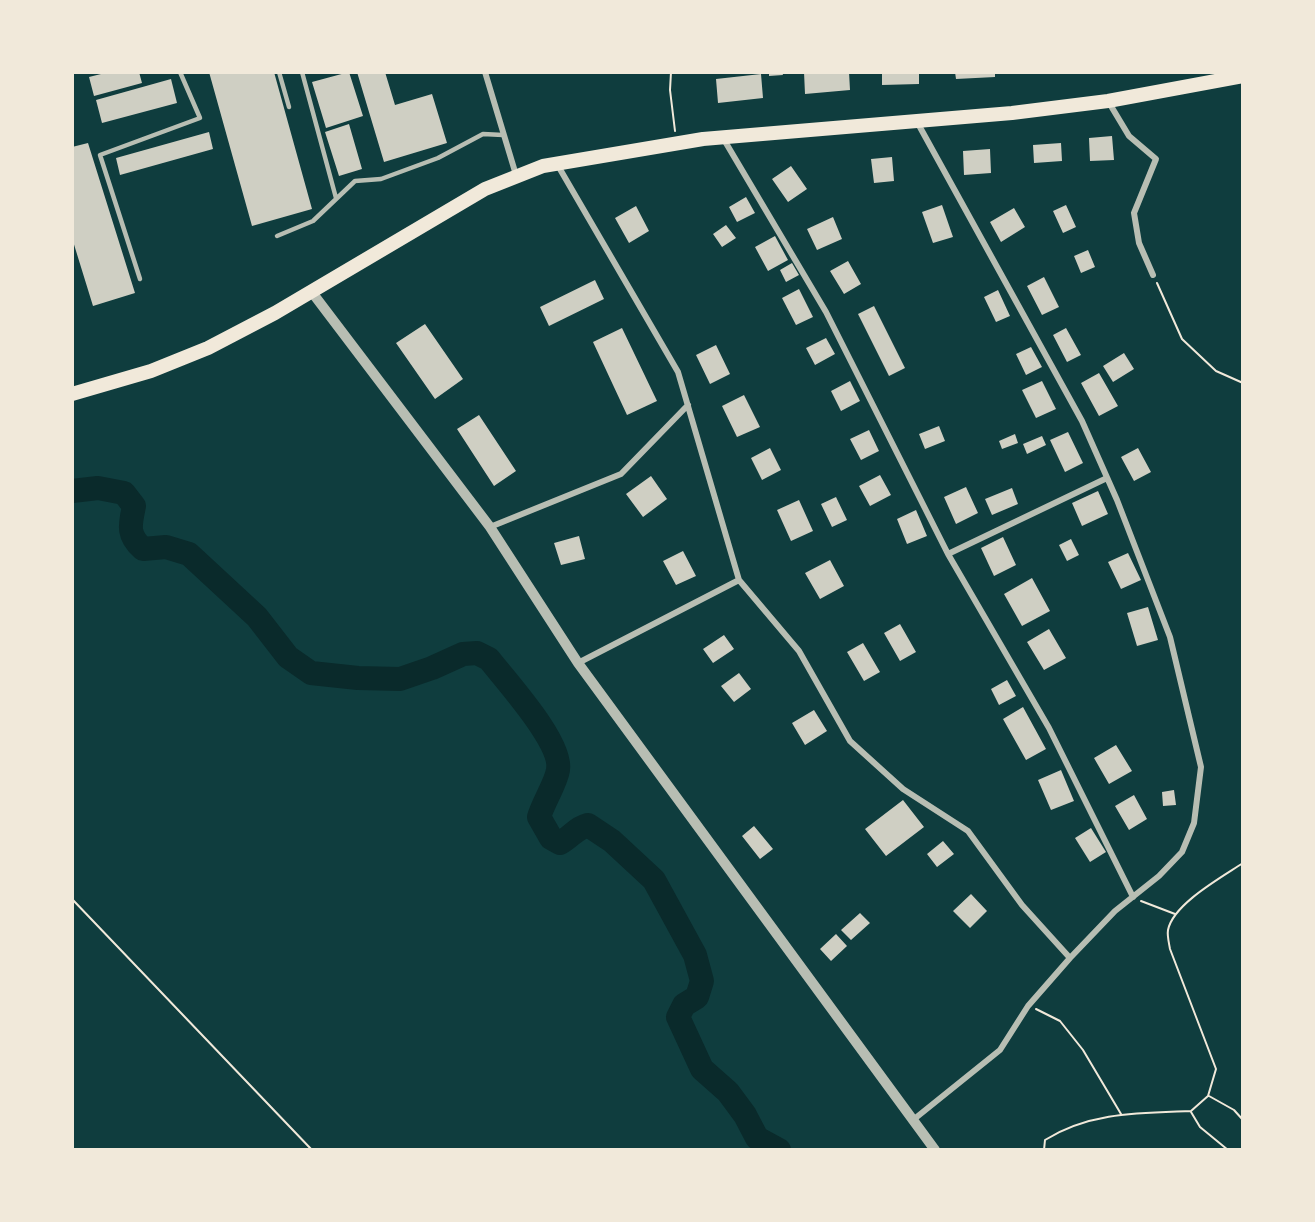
<!DOCTYPE html>
<style>
body{margin:0}
#map{position:relative;width:1315px;height:1222px;overflow:hidden;background:#0f3d3e;font-family:"Golos Text",sans-serif}
canvas{display:block}
.frame{position:absolute;inset:0;border:74px solid #f1e9da;pointer-events:none}
</style>
<div id="map">
<canvas width="1315" height="1222"></canvas>
<div class="frame"></div>
</div>
<script>
const g = document.querySelector('canvas').getContext('2d');
g.lineJoin = 'round';
function trace(path, color, width, dash) {
  g.strokeStyle = color;
  g.lineWidth = width;
  g.lineCap = dash ? 'butt' : 'round';
  g.setLineDash(dash || []);
  g.stroke(path);
}
function paint(path, color) {
  g.fillStyle = color;
  g.fill(path, 'evenodd');
}
trace(new Path2D(`
 M72 491 98 488 124 493 134 506C130 525 127 535 143 549L166 547 189 554 257 617 288 657 311 673 358 678 400 679 432 668 463 654 477 653 489 659C506 681 563 743 558 770 556 783 543 803 539 817L551 838 560 843C571 837 576 828 588 825L612 841 654 880 695 955 702 981 697 997 684 1005 678 1017 702 1069 728 1092 745 1115 757 1138 779 1150`), '#0a2a2b', 24);
paint(new Path2D(`
 M109 72H139L142 83 94 96 89 77Z
 M209 72H274L312 209 252 226Z
 M349 72 363 116 326 128 312 82Z
 M357 72H385L395 105 432 94 447 143 384 162Z
 M769 72H782L783 75 769 76Z
 M804 72H849L850 90 805 94Z
 M882 72H919V84L882 85Z
 M955 72H995V77L956 79Z
 M761 74 763 98 718 103 716 79Z
 M171 79 177 103 102 123 96 100Z
 M349 124 362 169 339 176 325 132Z
 M209 132 213 149 120 175 116 158Z
 M1112 136 1114 160 1090 161 1089 138Z
 M88 143 135 293 93 306 72 238V147Z
 M1061 143 1062 161 1034 163 1033 145Z
 M990 149 991 173 964 175 963 151Z
 M892 157 894 181 874 183 871 159Z
 M791 166 807 189 788 202 772 179Z
 M746 197 755 213 737 222 729 207Z
 M942 205 953 237 933 243 922 212Z
 M1066 205 1076 227 1063 233 1053 211Z
 M636 206 649 231 629 243 615 218Z
 M1014 208 1025 227 1001 242 990 222Z
 M833 217 842 239 817 250 807 229Z
 M726 225 736 238 722 247 713 234Z
 M775 236 788 260 768 271 755 247Z
 M1088 250 1095 267 1081 273 1074 256Z
 M848 261 861 284 844 294 830 271Z
 M792 263 799 275 786 282 780 270Z
 M1044 277 1059 307 1042 315 1027 286Z
 M595 280 604 299 549 326 540 307Z
 M799 289 813 317 796 325 782 298Z
 M998 290 1010 316 996 322 984 297Z
 M874 306 905 368 889 376 858 314Z
 M425 324 463 379 435 399 396 343Z
 M622 328 657 401 627 415 593 342Z
 M1066 328 1081 355 1067 362 1053 335Z
 M826 338 835 354 815 365 806 348Z
 M716 345 730 374 710 384 696 355Z
 M1031 347 1042 367 1026 375 1016 354Z
 M1124 353 1134 369 1113 382 1103 366Z
 M1099 373 1118 406 1099 416 1081 383Z
 M850 381 860 401 841 411 831 391Z
 M1042 381 1056 409 1036 418 1022 390Z
 M744 395 760 427 737 437 722 406Z
 M479 415 516 471 494 486 457 429Z
 M939 426 945 441 925 449 919 434Z
 M869 430 879 451 861 460 850 439Z
 M1068 432 1083 463 1065 472 1050 440Z
 M1015 434 1018 443 1002 449 999 441Z
 M1042 436 1046 445 1027 454 1023 444Z
 M770 448 781 470 762 480 751 458Z
 M1138 448 1151 472 1134 481 1121 457Z
 M880 475 891 495 870 506 859 486Z
 M651 476 667 499 643 517 626 494Z
 M966 487 978 513 956 524 944 497Z
 M1012 488 1018 504 992 515 985 499Z
 M1098 491 1108 514 1082 526 1072 503Z
 M836 497 847 520 832 527 821 504Z
 M799 500 813 531 791 541 777 510Z
 M916 510 927 536 907 544 897 519Z
 M579 536 585 559 561 565 554 543Z
 M1003 537 1016 565 994 576 981 548Z
 M1071 539 1079 555 1067 561 1059 545Z
 M683 551 696 576 676 585 663 561Z
 M1128 553 1141 580 1121 589 1108 562Z
 M830 560 844 586 820 599 805 573Z
 M1032 578 1050 611 1022 626 1004 594Z
 M1148 607 1158 640 1137 646 1127 613Z
 M900 624 916 652 900 661 884 633Z
 M1049 629 1066 658 1044 670 1027 642Z
 M724 635 734 649 713 663 703 649Z
 M863 643 880 672 864 681 847 652Z
 M739 673 751 689 734 702 721 686Z
 M1007 680 1016 696 999 705 991 689Z
 M1023 707 1046 749 1026 760 1003 719Z
 M814 710 827 731 805 745 792 723Z
 M1116 745 1132 771 1109 784 1094 758Z
 M1061 770 1074 801 1051 810 1038 780Z
 M1174 790 1176 805 1163 806 1162 792Z
 M1134 795 1147 819 1129 830 1115 806Z
 M903 800 924 827 886 856 865 829Z
 M754 826 773 849 760 859 742 836Z
 M1091 828 1106 852 1090 862 1075 838Z
 M943 841 954 854 937 867 927 854Z
 M971 894 987 911 970 928 953 911Z
 M860 913 870 923 851 940 841 930Z
 M836 934 847 946 831 961 820 949Z`), '#cfcfc3');
trace(new Path2D(`
 M671 72 670 90 675 131
 M1157 283 1182 339 1216 371 1243 383
 M72 899 312 1150
 M1141 901 1175 914
 M1036 1009 1060 1021 1083 1050 1121 1114
 M1209 1096 1234 1110 1243 1120
 M1191 1112 1200 1127 1228 1150
 M1044 1150 1045 1140C1090 1112 1139 1113 1191 1111L1208 1096 1216 1069 1170 949C1169 943 1167 936 1168 930 1173 904 1222 877 1243 863`), '#f1e9da', 2);
trace(new Path2D(`
 M279 72 289 107
 M302 72 336 198
 M277 236 313 221 355 181 381 179 438 158 483 134 503 135
 M140 279 100 155 200 118 180 72`), '#b8beb3', 4.5);
trace(new Path2D(`
 M485 72 516 175
 M1108 101 1129 136 1156 159 1134 213 1139 243 1153 275
 M723 138 826 312 948 554 1049 728 1133 897
 M557 164 678 372 739 580 799 651 850 741 903 789 968 831 1022 905 1070 958
 M490 527 621 474 688 405
 M948 554 1107 478
 M578 663 739 580
 M913 1120 1000 1050 1028 1006 1070 958 1115 911 1159 876 1182 852 1194 823 1201 767 1170 637 1117 500 1082 421 916 120`), '#b8beb3', 6);
trace(new Path2D(`
 M311 291 490 527 578 663 935 1150`), '#b8beb3', 10);
trace(new Path2D(`
 M72 394 151 371 208 348 275 313 485 189 543 166 703 139 1012 113 1108 101 1243 76`), '#f1e9da', 14);
</script>
